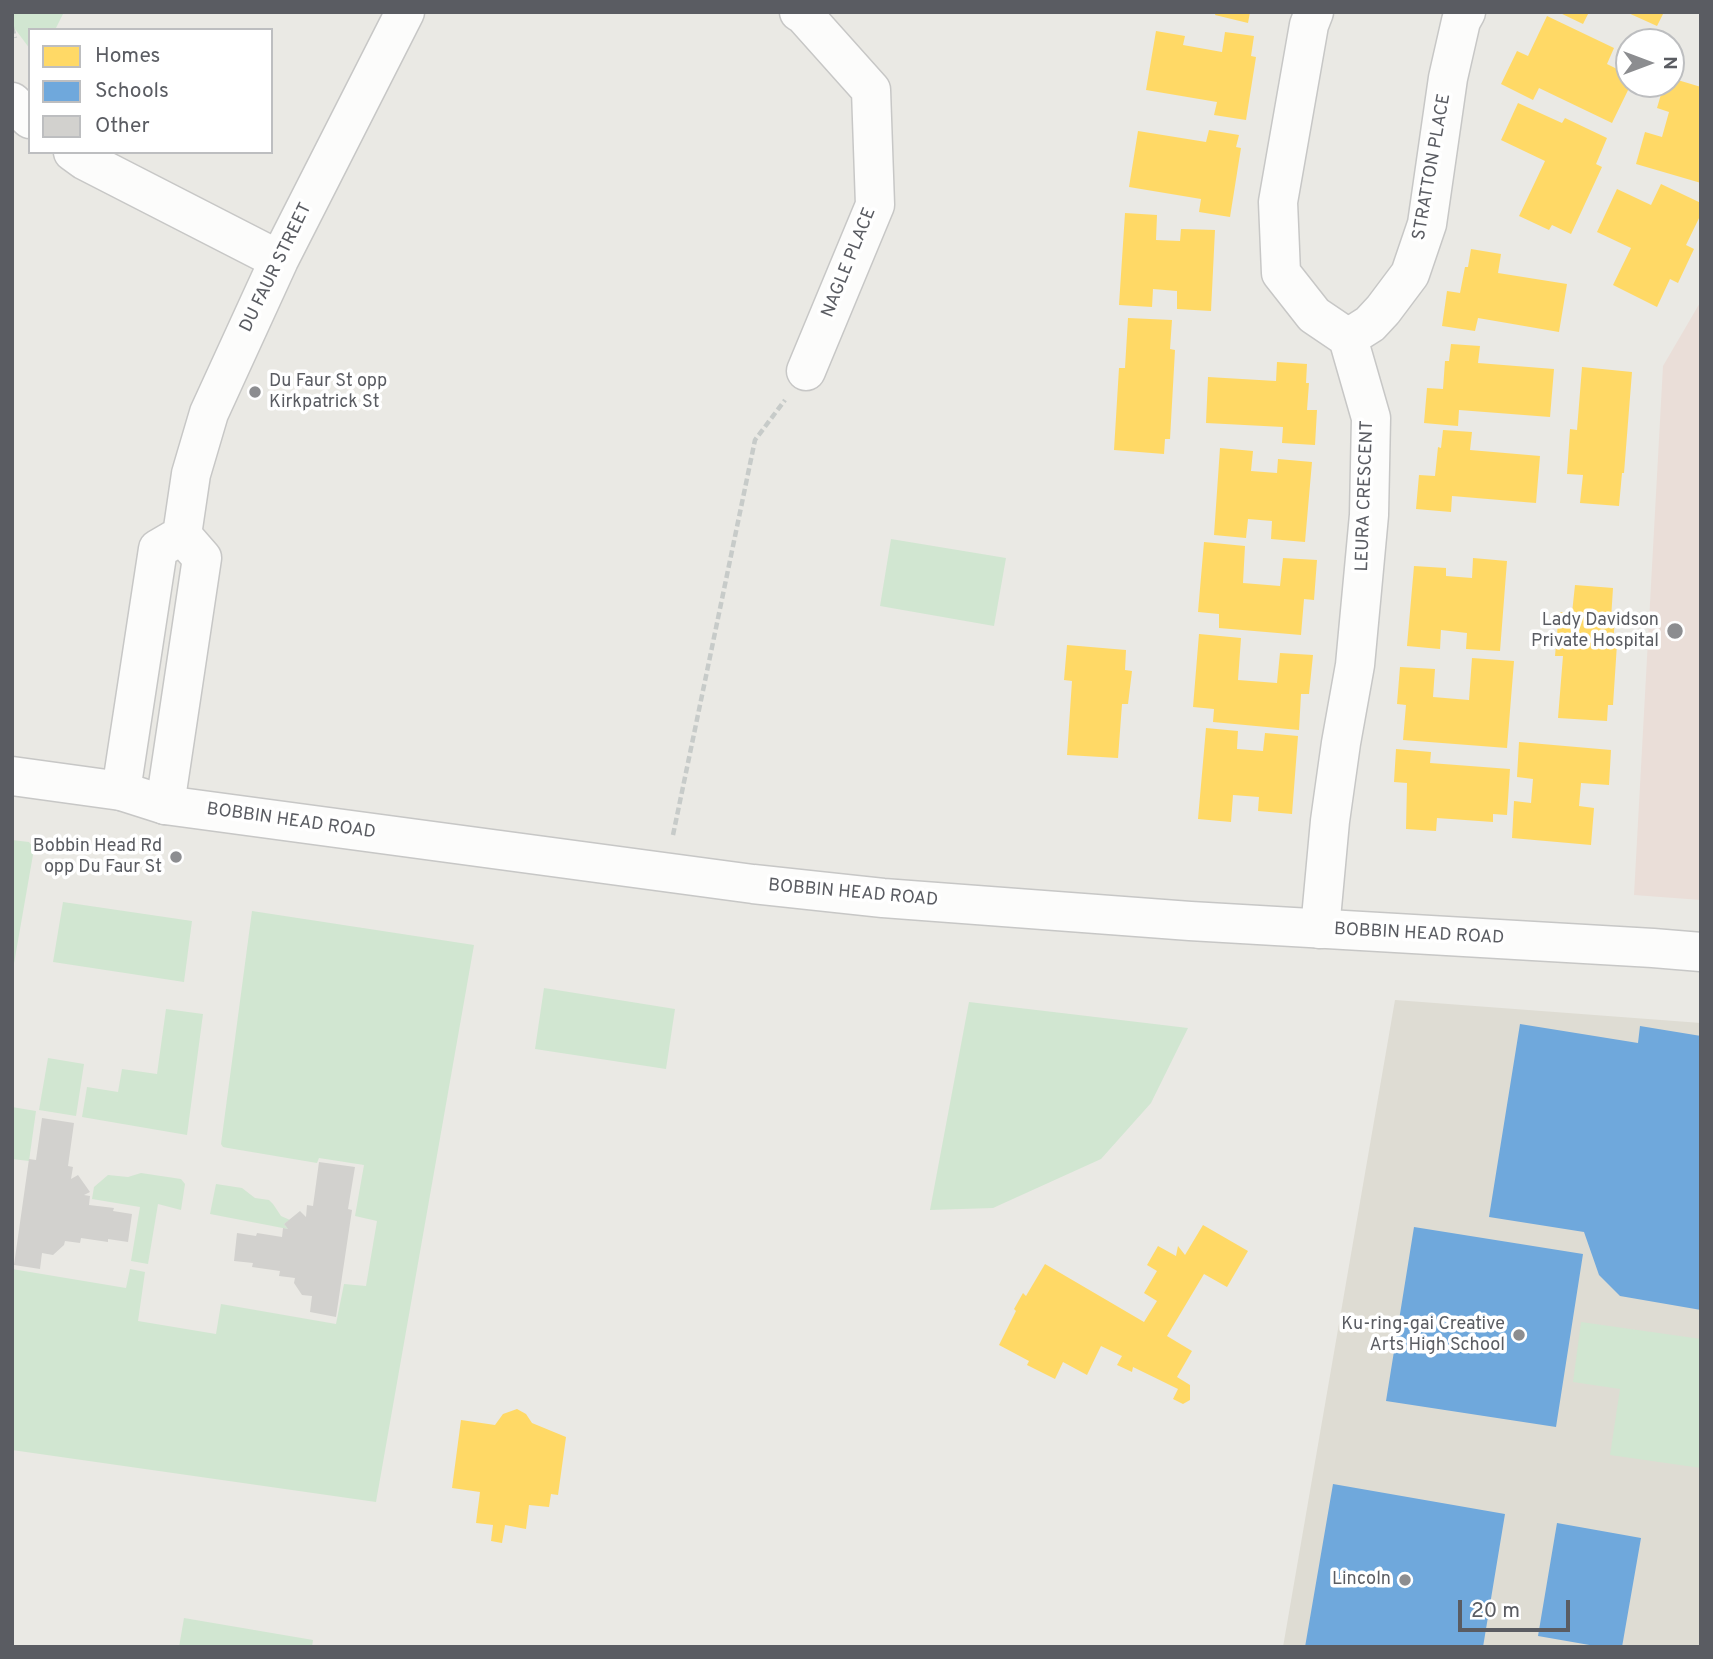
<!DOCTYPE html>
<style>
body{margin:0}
#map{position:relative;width:1713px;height:1659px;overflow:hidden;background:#eae9e4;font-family:Overpass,sans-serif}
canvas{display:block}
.frame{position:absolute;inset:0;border:14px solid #5a5c62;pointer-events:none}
.legend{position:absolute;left:28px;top:28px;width:245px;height:126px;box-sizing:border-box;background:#fff;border:2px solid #bdbec0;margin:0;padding:9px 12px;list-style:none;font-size:21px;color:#5a5c62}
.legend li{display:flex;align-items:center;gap:14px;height:35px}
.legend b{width:35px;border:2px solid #bdbec0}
.north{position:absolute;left:1615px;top:28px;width:70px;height:70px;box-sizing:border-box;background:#fff;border:2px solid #bdbec0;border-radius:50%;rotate:90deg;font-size:19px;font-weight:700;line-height:28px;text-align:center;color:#5a5c62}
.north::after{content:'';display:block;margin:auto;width:24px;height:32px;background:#8c8d90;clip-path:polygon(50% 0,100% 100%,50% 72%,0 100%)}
.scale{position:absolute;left:1458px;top:1600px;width:112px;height:32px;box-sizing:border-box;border:4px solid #5a5c62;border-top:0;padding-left:9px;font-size:21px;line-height:24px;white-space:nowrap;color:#5a5c62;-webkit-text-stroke:5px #fff;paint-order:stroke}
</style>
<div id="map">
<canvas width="1713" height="1659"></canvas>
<div class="frame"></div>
<ul class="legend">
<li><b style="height:19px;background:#ffd966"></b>Homes</li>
<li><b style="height:19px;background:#6fa8dc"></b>Schools</li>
<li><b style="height:19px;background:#d2d1ce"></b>Other</li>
</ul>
<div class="north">N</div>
<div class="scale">20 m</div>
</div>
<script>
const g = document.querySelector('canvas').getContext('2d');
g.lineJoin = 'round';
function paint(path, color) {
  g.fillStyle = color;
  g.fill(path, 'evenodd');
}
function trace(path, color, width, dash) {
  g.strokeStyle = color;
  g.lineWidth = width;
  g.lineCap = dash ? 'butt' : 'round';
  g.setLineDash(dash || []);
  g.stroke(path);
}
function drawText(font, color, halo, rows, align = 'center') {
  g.font = font + ' Overpass,sans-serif';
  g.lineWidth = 7;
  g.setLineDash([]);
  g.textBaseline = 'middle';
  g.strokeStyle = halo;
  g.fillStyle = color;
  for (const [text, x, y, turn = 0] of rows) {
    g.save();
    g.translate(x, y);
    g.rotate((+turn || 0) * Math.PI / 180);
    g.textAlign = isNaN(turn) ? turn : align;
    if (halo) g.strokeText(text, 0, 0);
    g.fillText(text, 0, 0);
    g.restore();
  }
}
paint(new Path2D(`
 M1395 1000 1701 1023V1647H1283Z`), '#dedcd3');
paint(new Path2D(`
 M1701 301V900L1634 895 1663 366Z`), '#eaded8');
paint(new Path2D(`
 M12 12H64L55 30H30V49L12 25Z
 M891 539 1006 558 994 626 880 606Z
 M12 840 29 842 34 849 12 975Z
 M63 902 192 921 184 982 53 962Z
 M252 911 474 945 376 1502 12 1450V1269L126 1288 130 1269 145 1272 138 1321 216 1334 221 1304 336 1324 344 1284 366 1286 377 1221 355 1216 364 1165 319 1158 317 1163 228 1148 223 1147 221 1144Z
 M544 988 675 1009 666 1069 535 1049Z
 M969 1002 1188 1028 1151 1103 1101 1159 993 1208 930 1210Z
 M166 1009 203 1014 187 1135 82 1117 87 1087 118 1092 122 1069 157 1074Z
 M48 1058 84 1064 76 1116 39 1110Z
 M12 1107 36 1111 29 1161 12 1159Z
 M141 1173 181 1179 185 1184 181 1210 158 1204 148 1264 131 1261 140 1207 92 1199 94 1187 108 1175 128 1177Z
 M216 1184 242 1188 255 1198 269 1200 273 1204 281 1216 290 1220 284 1224 288 1229 210 1214Z
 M1581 1322 1701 1339V1468L1610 1455 1620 1389 1573 1382Z
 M184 1618 313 1640 312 1647H179Z`), '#d1e6d1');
paint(new Path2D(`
 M1216 12H1250L1248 23 1215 15Z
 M1558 12H1589L1583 24Z
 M1626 12H1664L1657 26Z
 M1547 16 1614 48 1607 64 1629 75V84H1631L1612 123 1539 88 1533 100 1501 84 1517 51 1528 56Z
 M1156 31 1185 36 1183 45 1222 52 1225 32 1254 36 1251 56 1256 57 1246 120 1214 115 1217 102 1146 90Z
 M1671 78 1701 87V183L1636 164 1645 132 1662 137 1669 112 1657 108 1664 84H1671Z
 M1518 103 1562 123 1565 118 1607 138 1596 164 1602 167 1571 234 1552 225 1549 230 1519 216 1545 161 1501 140Z
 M1209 130 1239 135 1236 147 1241 148 1230 217 1199 212 1201 199 1129 187 1138 131 1206 142Z
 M1661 184 1701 203V214L1686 245 1694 249 1678 283 1670 279 1657 307 1613 285 1631 248 1597 232 1617 189 1651 205Z
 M1125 213 1157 215 1156 240 1180 241 1181 229 1215 230 1211 311 1177 309V291L1153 289 1152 307 1119 305Z
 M1471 249 1501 254 1498 273 1567 284 1559 332 1478 318 1475 331 1442 326 1447 291 1460 293 1465 267H1468Z
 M1128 318 1172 320 1170 349 1175 350 1170 439H1165L1164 454 1114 450 1119 368H1125Z
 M1451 344 1480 346 1478 363 1554 369 1550 417 1459 410 1458 426 1424 423 1427 388 1443 389 1445 361H1449Z
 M1277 362 1307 364 1306 383H1309L1307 410H1317L1315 445 1282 443 1283 427 1206 423 1208 377 1276 381Z
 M1582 367 1632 372 1624 473H1622L1619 506 1580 503 1583 475 1567 474 1570 429 1577 430Z
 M1443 430 1472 432 1470 450 1540 456 1536 503 1452 496 1451 512 1416 509 1419 475 1435 476 1438 447 1441 448Z
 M1220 448 1253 451 1251 471 1277 473 1278 459 1312 462 1305 542 1271 539 1272 521 1248 519 1246 538 1214 535Z
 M1204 542 1245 546 1243 583 1280 586 1283 558 1317 560 1314 600 1304 599 1301 635 1219 628V614L1198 612Z
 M1473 558 1507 561 1500 651 1466 649 1467 633 1441 630 1440 649 1407 646 1414 566 1446 568V576L1472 578Z
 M1575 585 1613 588 1611 619H1615L1613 644H1617L1613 705H1608L1607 721 1558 718 1563 656H1555L1559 612 1572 613Z
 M1199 634 1241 638 1238 680 1277 683 1280 653 1313 655 1309 694H1301L1299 730 1213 722 1214 709 1193 707Z
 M1067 645 1126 650 1125 670 1132 671 1128 704H1122L1118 758 1067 755 1072 681 1064 680Z
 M1472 658 1514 661 1507 748 1403 740 1406 705 1397 704 1400 667 1435 669 1433 697 1469 700Z
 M1206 728 1238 731 1237 749 1263 751 1265 733 1298 736 1292 814 1258 811 1259 797 1233 795 1231 822 1198 819Z
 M1519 742 1611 750 1609 785 1581 783 1579 806 1594 808 1591 845 1512 838 1514 801 1531 803 1533 779 1517 777Z
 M1396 749 1431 752 1430 763 1510 769 1507 815 1493 814V822L1437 818 1436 831 1406 829 1407 783 1394 782Z
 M1203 1225 1248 1251 1227 1287 1204 1274 1167 1336 1192 1351 1177 1377 1190 1385V1400L1183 1404 1173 1399 1178 1389 1133 1367 1132 1372 1117 1365 1122 1356 1101 1346 1087 1375 1063 1362 1055 1379 1027 1365 1029 1361 999 1345 1016 1311 1014 1309 1023 1293 1026 1296 1045 1264 1144 1322 1157 1301 1144 1293 1157 1271 1147 1265 1158 1246 1176 1256 1178 1246 1185 1255Z
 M517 1409 526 1414 532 1423 566 1437 558 1495 551 1494 549 1507 529 1505 526 1529 505 1525 502 1543 491 1541 493 1525 476 1523 480 1492 452 1488 461 1420 495 1425 503 1414Z`), '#ffd966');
paint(new Path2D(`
 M1520 1024 1638 1043 1640 1026 1701 1036V1310L1620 1296 1599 1275 1584 1232 1489 1217Z
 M1414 1227 1583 1254 1556 1427 1386 1401Z
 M1333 1484 1505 1514 1483 1647H1305Z
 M1557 1523 1641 1538 1622 1647H1601L1538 1636Z`), '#6fa8dc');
paint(new Path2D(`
 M42 1118 74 1123 68 1166 73 1167 71 1179 78 1175 90 1192 84 1195 90 1196 89 1205 114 1208 113 1211 132 1214 128 1242 108 1239V1242L81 1238 80 1243 65 1241 64 1245 53 1255 42 1253 40 1269 14 1265 29 1159 36 1160Z
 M319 1162 355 1167 348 1209 352 1210 336 1317 310 1312 312 1296 302 1295 294 1283 295 1278 279 1276 280 1271 252 1267 253 1263 234 1261 237 1233 256 1236 257 1233 282 1237 283 1228 288 1229 284 1224 300 1211 306 1217 307 1205 313 1206Z`), '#d2d1ce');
const street = new Path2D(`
 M799 12 804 15 871 90 875 205 806 371
 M1314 12 1309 25 1278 202 1281 273 1314 315 1348 338 1371 418 1369 515 1355 665 1341 743 1330 821 1320 929
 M12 102 30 119
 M73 152 84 160 279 260
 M1348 338 1370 324 1383 310 1410 274 1427 224 1448 78 1461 21 1466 12
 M121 791 158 549 182 535 191 474 209 413 279 260 405 12
 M165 805 202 558 182 535`);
const secondary = new Path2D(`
 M12 776 121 791 165 805 753 884 883 898 1190 921 1653 948 1701 952`);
trace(street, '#c7c7c6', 41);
trace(secondary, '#c7c7c6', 41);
trace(new Path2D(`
 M12 27 15 38
 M673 835 755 440 785 400`), '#c7cbc9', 4.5, [7, 3.5]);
trace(street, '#fcfcfb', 38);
trace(secondary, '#fcfcfb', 38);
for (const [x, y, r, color] of [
 [255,392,7,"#8c8d90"],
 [1675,631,9,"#8c8d90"],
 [176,857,7,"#8c8d90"],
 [1519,1335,7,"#8c8d90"],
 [1405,1580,7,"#8c8d90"]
]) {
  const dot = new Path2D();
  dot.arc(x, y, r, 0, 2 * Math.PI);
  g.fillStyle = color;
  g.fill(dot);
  trace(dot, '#fff', 2.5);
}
drawText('18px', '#5a5c62', '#fff', [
 ["STRATTON PLACE",1433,167,-80],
 ["NAGLE PLACE",850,263,-68],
 ["DU FAUR STREET",277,268,-64],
 ["LEURA CRESCENT",1366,496,-88],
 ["BOBBIN HEAD ROAD",291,822,8],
 ["BOBBIN HEAD ROAD",853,894,5],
 ["BOBBIN HEAD ROAD",1419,935,3]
]);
drawText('18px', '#5a5c62', '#fff', [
 ["Du Faur St opp",269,382,"left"],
 ["Kirkpatrick St",269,403,"left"],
 ["Lady Davidson",1659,621],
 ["Private Hospital",1659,642],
 ["Bobbin Head Rd",162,847],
 ["opp Du Faur St",162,868],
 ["Ku-ring-gai Creative",1505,1325],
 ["Arts High School",1505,1346],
 ["Lincoln",1391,1580]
], 'right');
</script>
